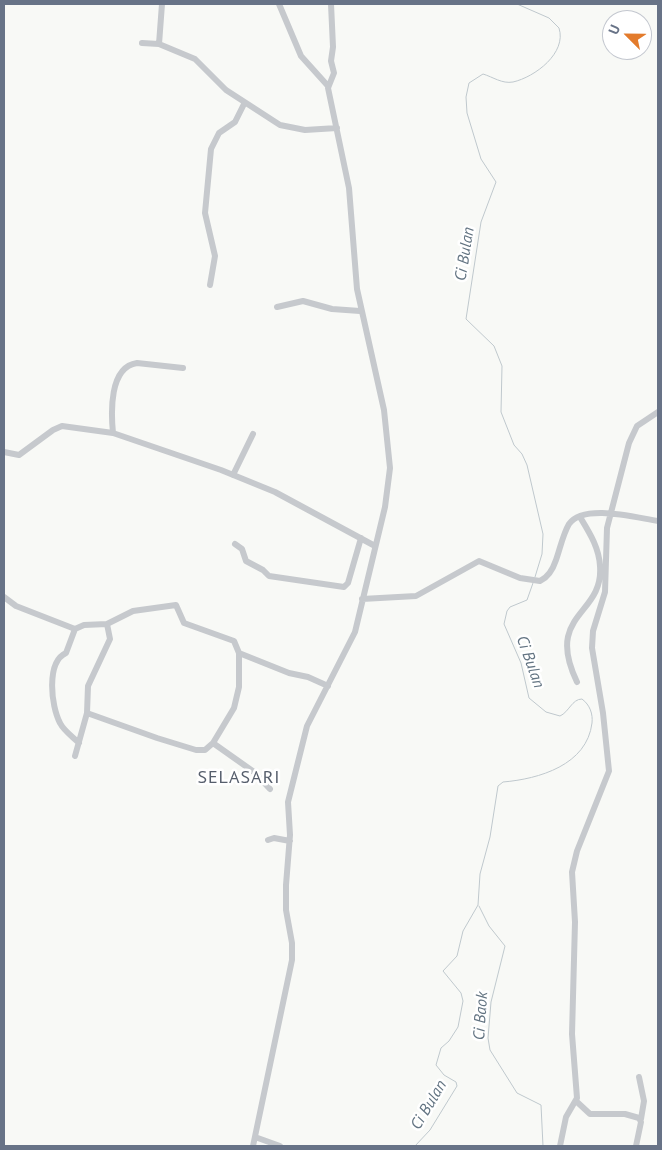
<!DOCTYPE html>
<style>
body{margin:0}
#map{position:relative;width:662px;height:1150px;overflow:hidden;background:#f8f9f6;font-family:"PT Sans",sans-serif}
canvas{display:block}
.frame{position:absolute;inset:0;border:5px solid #687387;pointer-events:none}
.north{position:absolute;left:602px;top:10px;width:50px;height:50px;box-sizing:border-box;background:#fff;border:1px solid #c3c7cf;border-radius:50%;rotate:293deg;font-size:14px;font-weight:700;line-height:20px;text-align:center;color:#687387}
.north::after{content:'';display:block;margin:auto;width:18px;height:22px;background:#e37b2c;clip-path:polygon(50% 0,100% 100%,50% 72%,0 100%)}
</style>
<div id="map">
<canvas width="662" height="1150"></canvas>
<div class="frame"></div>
<div class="north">U</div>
</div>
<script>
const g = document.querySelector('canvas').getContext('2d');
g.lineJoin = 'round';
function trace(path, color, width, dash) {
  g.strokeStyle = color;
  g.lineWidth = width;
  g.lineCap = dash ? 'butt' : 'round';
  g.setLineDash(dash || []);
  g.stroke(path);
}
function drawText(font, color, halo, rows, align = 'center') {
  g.font = font + ' "PT Sans",sans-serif';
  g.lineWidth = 5;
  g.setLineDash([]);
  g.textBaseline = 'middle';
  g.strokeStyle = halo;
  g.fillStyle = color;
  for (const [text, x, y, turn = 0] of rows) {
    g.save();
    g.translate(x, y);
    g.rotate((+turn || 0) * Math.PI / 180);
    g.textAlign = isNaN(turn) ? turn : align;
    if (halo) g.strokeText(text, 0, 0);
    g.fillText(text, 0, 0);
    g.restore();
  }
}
trace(new Path2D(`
 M517 4 549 18 559 28C567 53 535 77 513 82 502 84 493 77 483 74L469 83 466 97 467 113 481 159 496 182 481 222 466 319 494 346 502 366 501 412 514 445 522 454 527 465 543 534 542 554 535 577
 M479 906 489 926 505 946 491 1002 488 1038 490 1050 517 1093 541 1105 543 1146
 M415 1146 430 1130 457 1086 456 1082 444 1075 436 1065 441 1048 449 1041 458 1027 463 1001 461 993 443 971 457 956 463 931 478 905 480 874 490 837 498 786 503 782C539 779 587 765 592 723 593 714 590 705 582 699 572 699 569 712 560 716L546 712 529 698 521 663 504 624 507 611 510 607 527 600 533 583`), '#bfc8cd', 1);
trace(new Path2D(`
 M279 4 301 56 328 86
 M142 43 159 44 162 4
 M159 44 195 59 226 90 280 125 305 130 337 128
 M210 285 215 256 205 213 211 149 219 133 235 122 244 104
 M277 307 303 301 332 309 360 311
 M113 433C111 413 109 367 137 363L183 368
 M4 452 19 455 53 430 62 426 113 433 221 470 275 492 375 546
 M233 475 253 434
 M235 544 242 549 246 561 263 570 269 576 344 587 348 583 361 538
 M4 597 16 606 75 629 84 625 107 624 133 611 176 605 184 623 234 641 239 653 289 673 308 677 328 686
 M362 599 416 596 479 561 520 578 540 581C549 577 553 569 556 560 560 549 563 534 569 524 584 503 637 518 658 521
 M75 629 66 653C46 662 51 706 60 723 64 731 73 737 79 743
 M577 682C544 613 604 616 600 566 599 547 589 532 580 517
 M87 713 157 738 196 750H205L213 743 234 708 239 687V653
 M213 743 254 772 270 789
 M75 756 87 713 88 686 110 639 107 624
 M268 840 274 838 290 841
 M639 1077 644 1101 641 1119
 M576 1101 590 1114H625L639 1118 641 1122 636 1146
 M255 1137 280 1146
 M253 1146 292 960V943L286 910V885L290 835 288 802 307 726 355 632 385 507 390 468 384 410 357 289 349 188 328 88 334 73 331 61 333 47 331 4
 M560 1146 566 1117 577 1098 572 1034 575 922 572 872 577 851 609 771 603 713 592 648 593 631 605 592 607 528 629 443 637 426 658 412`), '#c6c9cd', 6);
drawText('italic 16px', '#637482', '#fff', [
 ["Ci Bulan",465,254,-81],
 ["Ci Bulan",530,662,70],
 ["Ci Baok",481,1016,-86],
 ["Ci Bulan",429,1105,-59]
]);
g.letterSpacing = '1px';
drawText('18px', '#565e6c', '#fff', [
 ["SELASARI",239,778]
]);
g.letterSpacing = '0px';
</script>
